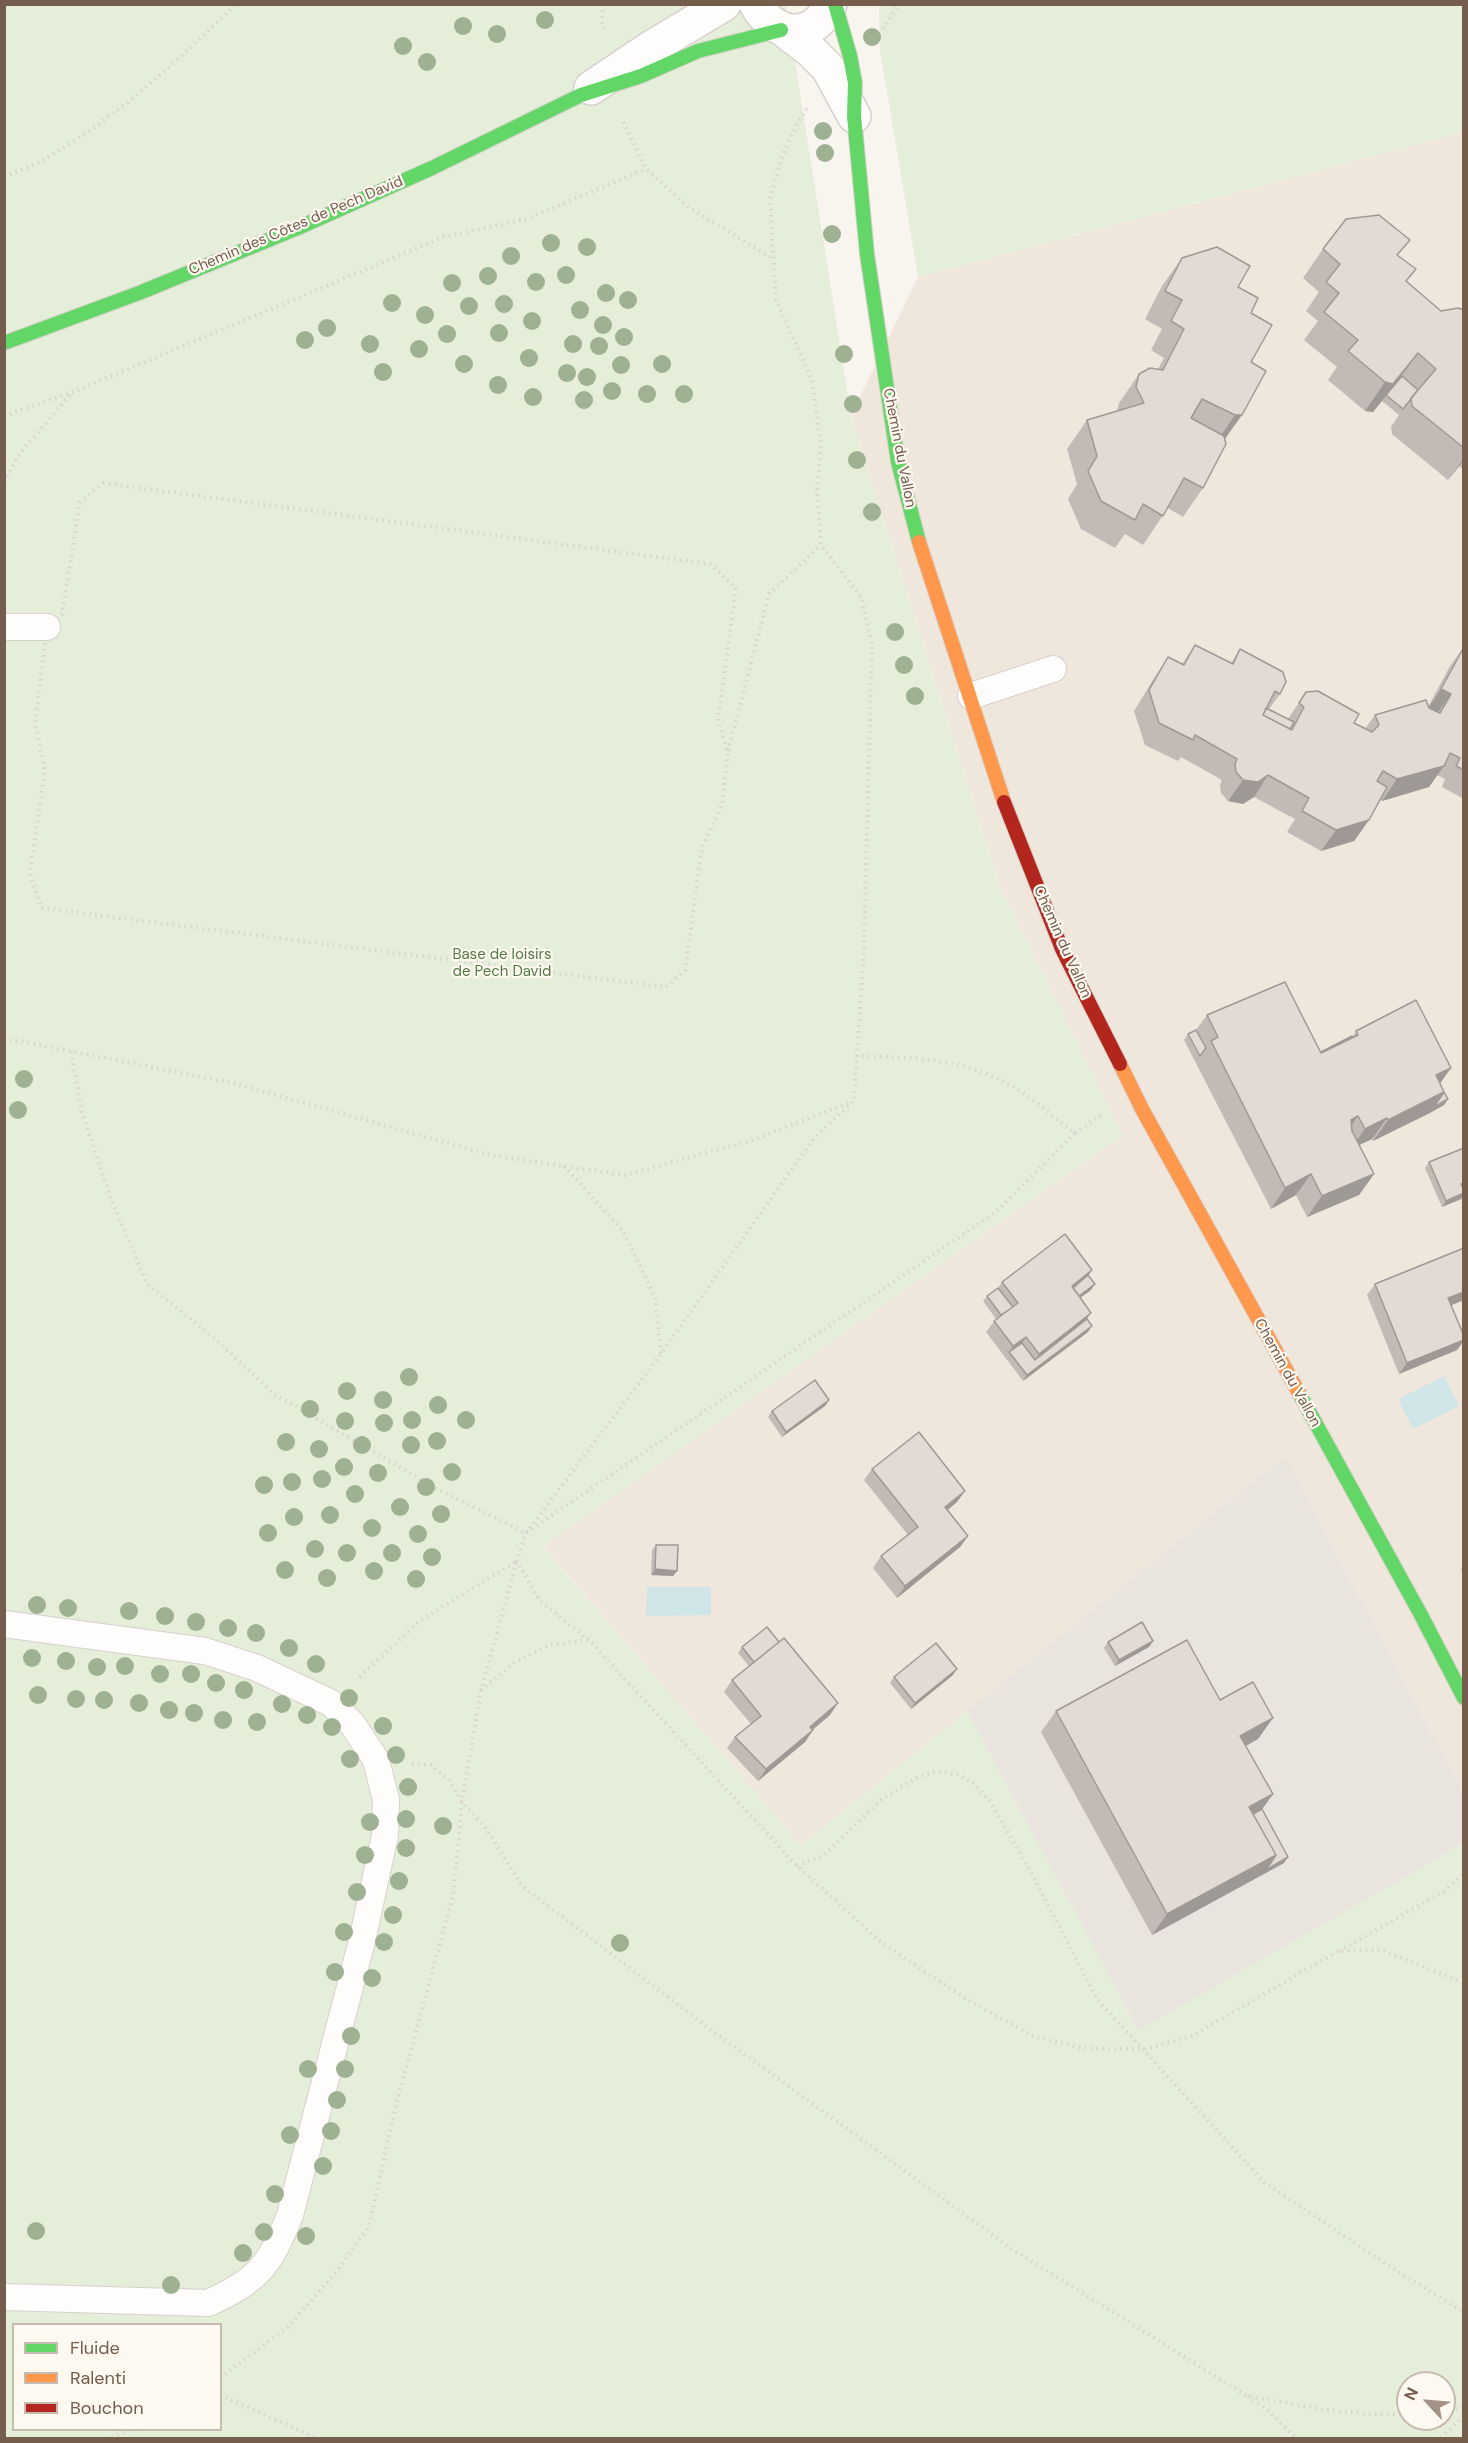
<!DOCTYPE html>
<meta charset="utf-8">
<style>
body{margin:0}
#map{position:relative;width:1468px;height:2443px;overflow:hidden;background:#f8f4ee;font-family:"DM Sans",sans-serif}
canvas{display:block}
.frame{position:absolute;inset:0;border:6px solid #755d4e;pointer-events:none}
.legend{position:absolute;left:12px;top:2323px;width:210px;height:108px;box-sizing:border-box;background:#fef9f0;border:2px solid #c7bbaf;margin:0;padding:8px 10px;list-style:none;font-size:18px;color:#755d4e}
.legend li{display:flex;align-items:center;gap:12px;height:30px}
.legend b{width:30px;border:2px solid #c7bbaf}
.north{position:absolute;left:1396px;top:2371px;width:60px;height:60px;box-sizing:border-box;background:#fef9f0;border:2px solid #c7bbaf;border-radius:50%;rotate:296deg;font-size:16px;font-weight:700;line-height:24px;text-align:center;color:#755d4e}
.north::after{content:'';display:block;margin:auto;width:21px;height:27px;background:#a39286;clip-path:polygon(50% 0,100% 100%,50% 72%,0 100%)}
</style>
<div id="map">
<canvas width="1468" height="2443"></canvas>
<div class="frame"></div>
<ul class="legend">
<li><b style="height:8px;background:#63d668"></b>Fluide</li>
<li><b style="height:8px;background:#ff974d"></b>Ralenti</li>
<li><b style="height:8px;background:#b3261e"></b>Bouchon</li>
</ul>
<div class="north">N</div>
</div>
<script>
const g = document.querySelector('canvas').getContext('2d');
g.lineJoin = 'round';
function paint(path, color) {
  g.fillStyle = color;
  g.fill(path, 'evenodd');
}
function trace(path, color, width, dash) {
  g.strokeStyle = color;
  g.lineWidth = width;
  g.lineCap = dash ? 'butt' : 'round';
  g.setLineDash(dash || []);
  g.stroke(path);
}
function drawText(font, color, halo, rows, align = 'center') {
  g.font = font + ' "DM Sans",sans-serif';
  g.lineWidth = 4.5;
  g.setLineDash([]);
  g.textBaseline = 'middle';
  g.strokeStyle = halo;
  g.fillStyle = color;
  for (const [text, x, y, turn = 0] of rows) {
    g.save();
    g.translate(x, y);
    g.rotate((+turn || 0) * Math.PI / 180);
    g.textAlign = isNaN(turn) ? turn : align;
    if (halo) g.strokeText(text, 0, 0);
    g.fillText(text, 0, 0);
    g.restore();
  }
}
paint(new Path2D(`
 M1463 132V1792L1285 1456 801 1845 543 1546 1123 1135 1001 889 851 415 918 277Z`), '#f0e7dc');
paint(new Path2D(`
 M1285 1456 1463 1792V1844L1138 2031 967 1711Z`), '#eae4de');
paint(new Path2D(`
 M5 5H786L851 415 1001 889 1123 1135 543 1547 801 1845 967 1711 1139 2030 1463 1844V2438H5ZM14 2324H220V2430H14ZM1408 2383H1444V2419H1408Z
 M879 5H1463V132L918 277 880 50Z`), '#e5eed9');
paint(new Path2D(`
 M1444 1376 1459 1406 1413 1429 1398 1399Z
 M647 1587H711V1615L646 1616Z`), '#d0e5e8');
const lane = new Path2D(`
 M4 627H47
 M971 696 1053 669
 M4 1624 205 1651 257 1668 331 1703 353 1725 376 1760 386 1800 385 1835 362 1941 290 2215C270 2265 258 2281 208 2303L4 2297`);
const street = new Path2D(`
 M756 4C774 38 814 42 830 4
 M785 31 810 50 828 68 854 116
 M591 88 649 49 724 4`);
const fast = new Path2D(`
 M835 4 850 56 855 83 854 116 867 254 898 462 919 542
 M4 343 139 293 300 227 432 168 581 95 641 76 698 51 781 30
 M1299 1393 1421 1615 1464 1698`);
const slow = new Path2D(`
 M919 542 1004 802
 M1120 1064 1142 1109 1299 1393`);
const jam = new Path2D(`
 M1004 802 1062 949 1120 1064`);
trace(lane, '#d7d1cc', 28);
trace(street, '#d7d1cc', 36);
trace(fast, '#d8d1cb', 16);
trace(slow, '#d8d1cb', 16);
trace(jam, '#d8d1cb', 16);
trace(new Path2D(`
 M603 4 602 24 605 33
 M883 29 899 4
 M807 109 798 122 781 159 770 199 776 300 812 380 821 446 817 486 821 545 861 597 872 645 864 948 854 1101 814 1138 661 1354 526 1533 517 1561 540 1601 589 1640 797 1866 881 1942 966 1999 1033 2036 1081 2048 1145 2049 1192 2036 1338 1951 1382 1950 1464 1983
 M623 122 646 169 687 206 773 259
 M4 176C34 167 49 157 74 141 134 102 184 54 236 4
 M4 416 73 392 443 237 526 219 646 169
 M4 482 20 453 72 393
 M103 483 710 564 736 588 718 720 728 751 722 805 702 847 685 970 666 987 41 908 30 873 45 770 35 724 47 627 62 614 80 502Z
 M728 751 769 594 821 545
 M4 1041 14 1040 233 1083 494 1156 625 1175 750 1141 851 1102
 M71 1052 82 1113 111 1199 147 1284 212 1336 274 1394 439 1490 526 1533 996 1212 1075 1133C1053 1117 1030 1095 1007 1083 959 1058 909 1057 857 1056
 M1075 1133 1101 1115
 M564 1166 623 1231 655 1297 661 1353
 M481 1690 515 1662 549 1645 588 1640
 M412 1765H431L449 1780 462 1802 485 1827 522 1886 706 2026 1012 2249 1247 2396 1327 2410 1370 2414H1408
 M797 1866 823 1856 882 1799 918 1777 939 1771 959 1775 974 1784 990 1801 1034 1878 1097 1999 1264 2182 1398 2272 1464 2312
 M1339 1951 1443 1892 1464 1874
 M220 2378 288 2327 337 2271 369 2226 395 2109 453 1896 462 1802 481 1690 517 1561 421 1620 357 1679
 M220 2395 317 2438
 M1248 2396 1269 2411 1296 2438
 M1444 2411 1464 2407
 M112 2438 129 2430
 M1441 2438 1464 2416`), '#dad4cf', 4, [1.5, 4.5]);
trace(lane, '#fefdfc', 26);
trace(street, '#fefdfc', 33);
trace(fast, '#63d668', 14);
trace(slow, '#ff974d', 14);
trace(jam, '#b3261e', 14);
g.fillStyle = '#9eb192';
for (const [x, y] of [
 [545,20],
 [463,26],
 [497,34],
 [872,37],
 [403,46],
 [427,62],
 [823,131],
 [825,153],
 [832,234],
 [551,243],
 [587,247],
 [511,256],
 [566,275],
 [488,276],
 [536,282],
 [452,283],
 [606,293],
 [628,300],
 [392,303],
 [504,304],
 [469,306],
 [580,310],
 [425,315],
 [532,321],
 [603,325],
 [327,328],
 [499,333],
 [447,334],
 [624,337],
 [305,340],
 [370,344],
 [573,344],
 [599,346],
 [419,349],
 [844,354],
 [529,358],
 [464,364],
 [662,364],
 [621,365],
 [383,372],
 [567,373],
 [587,377],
 [498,385],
 [612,391],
 [647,394],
 [684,394],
 [533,397],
 [584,400],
 [853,404],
 [857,460],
 [872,512],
 [895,632],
 [904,665],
 [915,696],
 [24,1079],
 [18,1110],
 [409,1377],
 [347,1391],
 [383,1400],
 [438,1405],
 [310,1409],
 [412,1420],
 [466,1420],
 [345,1421],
 [384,1423],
 [437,1441],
 [286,1442],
 [362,1445],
 [411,1445],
 [319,1449],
 [344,1467],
 [452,1472],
 [378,1473],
 [322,1479],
 [292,1482],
 [264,1485],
 [426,1487],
 [355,1494],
 [400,1507],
 [441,1514],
 [330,1515],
 [294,1517],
 [372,1528],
 [268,1533],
 [418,1534],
 [315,1549],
 [347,1553],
 [392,1553],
 [432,1557],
 [285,1570],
 [374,1571],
 [327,1578],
 [416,1579],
 [37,1605],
 [68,1608],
 [129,1611],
 [165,1616],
 [196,1622],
 [228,1628],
 [256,1633],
 [289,1648],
 [32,1658],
 [66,1661],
 [316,1664],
 [125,1666],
 [97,1667],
 [160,1674],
 [191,1674],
 [216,1683],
 [244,1690],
 [38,1695],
 [349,1698],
 [76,1699],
 [104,1700],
 [139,1703],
 [282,1704],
 [169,1710],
 [194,1713],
 [307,1715],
 [223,1720],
 [257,1722],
 [383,1726],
 [332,1727],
 [396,1755],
 [350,1759],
 [408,1787],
 [406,1819],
 [370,1822],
 [443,1826],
 [406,1848],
 [365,1855],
 [399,1881],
 [357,1892],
 [393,1915],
 [344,1932],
 [384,1942],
 [620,1943],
 [335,1972],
 [372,1978],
 [351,2036],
 [308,2069],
 [345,2069],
 [337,2100],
 [331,2131],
 [290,2135],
 [323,2166],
 [275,2194],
 [36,2231],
 [264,2232],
 [306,2236],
 [243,2253],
 [171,2285]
]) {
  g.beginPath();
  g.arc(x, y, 9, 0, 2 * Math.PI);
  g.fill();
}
paint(new Path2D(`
 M1323 249 1399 256 1407 282 1441 311 1464 310V470L1459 466 1448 480 1392 434 1391 427 1399 415 1382 401 1373 412 1365 411 1328 380 1337 367 1304 340 1318 321 1306 311 1319 292 1303 278Z
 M1182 258 1238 287 1251 313V362L1266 371 1225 439 1203 488 1183 517 1168 508 1143 545 1125 534 1115 548 1081 529 1068 499 1077 484 1067 449 1087 420 1117 411 1119 403 1139 374 1158 369 1164 358 1151 350 1162 329 1145 319 1162 286Z
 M1195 645 1231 663 1240 649 1280 694 1269 709 1288 719 1306 692 1354 723 1365 729 1375 715 1428 707 1450 666 1464 647V799L1442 787 1445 779 1437 775 1429 787 1382 801 1380 799 1369 820 1354 841 1321 851 1287 832 1295 819 1254 797 1243 804 1228 801 1221 793 1220 785 1222 780 1181 757 1178 761 1145 745 1134 711 1154 678 1168 657 1182 664Z
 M1207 1015 1321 1052 1353 1036 1356 1031 1440 1083 1444 1105 1373 1141 1372 1139 1359 1145 1374 1174 1359 1195 1307 1217 1296 1195 1271 1209 1184 1040 1188 1034 1196 1030Z
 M1429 1162 1462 1188 1464 1194 1461 1199 1442 1207 1425 1168Z
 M1464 1248V1300L1450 1305 1464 1336V1341L1457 1350 1399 1374 1367 1295 1375 1284Z
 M1092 1270 1088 1276 1091 1290 1080 1298 1087 1319 1088 1332 1023 1381 986 1332 996 1319 983 1301 987 1296 998 1288 1002 1282Z
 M829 1400 825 1406 782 1437 768 1417 772 1411Z
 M872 1469 957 1502 947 1510 968 1536 960 1547 897 1598 873 1568 881 1556 908 1535 864 1480Z
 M656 1545 677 1571 673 1576 651 1575 652 1550Z
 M1464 1561V1573L1461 1570Z
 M1153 1641 1149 1647 1115 1666 1104 1648 1108 1642Z
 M742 1647 830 1715 813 1730 805 1742 758 1781 727 1748 735 1737 751 1724 724 1692 732 1680 749 1666 738 1653Z
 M953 1675 911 1709 890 1683 894 1677Z
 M1220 1700 1258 1739 1246 1746 1273 1794 1262 1809 1284 1863 1152 1935 1041 1732 1056 1711Z`), '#c2bbb5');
paint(new Path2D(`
 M1418 353 1397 382 1373 412 1365 411 1385 382Z
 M1235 415H1242L1222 443 1215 444Z
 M1464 458V460L1448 480Z
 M1441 689 1451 694 1436 715 1426 711Z
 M1444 766 1429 787 1382 801 1397 779Z
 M1268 775 1254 797 1243 804 1228 801 1243 780Z
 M1369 820 1354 841 1321 851 1336 830Z
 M1451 1068 1436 1089V1075Z
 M1444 1092 1430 1113 1373 1141 1388 1120Z
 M1448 1099 1444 1105 1430 1113 1434 1107Z
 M1358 1116 1343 1138 1351 1120Z
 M1387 1118 1372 1139 1339 1155 1354 1144 1365 1129Z
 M1311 1174 1296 1195 1271 1209 1285 1188Z
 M1374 1174 1359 1195 1307 1217 1322 1196Z
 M1464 1193 1461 1199 1442 1207 1446 1201Z
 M1092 1270 1084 1281 1069 1294 1072 1286Z
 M1095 1284 1091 1290 1069 1306 1073 1300Z
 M1464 1292V1300L1440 1310 1448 1298Z
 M1091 1313 1083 1324 1031 1365 1039 1354Z
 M1092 1326 1088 1332 1023 1381 1027 1375Z
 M1026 1337 1018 1349 1009 1352 1013 1346Z
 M1464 1340 1457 1350 1399 1374 1407 1363Z
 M829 1400 825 1406 782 1437 786 1432Z
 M965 1491 957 1502 937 1519 945 1507Z
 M968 1536 960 1547 897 1598 905 1586Z
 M655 1569 677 1571 673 1576 651 1575Z
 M1153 1641 1149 1647 1115 1666 1119 1660Z
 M957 1669 953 1675 911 1709 915 1703Z
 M838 1703 830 1715 802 1738 810 1727Z
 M1273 1718 1258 1739 1225 1757 1240 1736Z
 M813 1730 805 1742 758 1781 766 1769Z
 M1273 1794 1258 1815 1240 1825 1249 1807Z
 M1276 1855 1288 1857 1284 1863 1152 1935 1167 1914Z`), '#9e9994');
const building = new Path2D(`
 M1379 215 1410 240 1397 255 1416 269 1406 281 1441 311 1458 308 1464 310V448L1412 406 1411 398 1436 369 1418 353 1393 384 1385 382 1348 351 1358 340 1324 312 1339 293 1326 282 1340 264 1323 249 1346 219Z
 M1217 247 1250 266 1238 287 1258 298 1251 313 1272 325 1251 362 1266 371 1242 415H1235L1202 399 1191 418 1224 436 1226 444 1203 488 1184 478 1163 516 1143 504 1135 520 1101 501 1088 471 1097 456 1087 420 1144 403 1136 387 1139 374 1150 368 1163 370 1184 329 1171 321 1182 300 1165 291 1182 258Z
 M1402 376 1418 390 1403 409 1386 395Z
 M1195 645 1233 664 1240 649 1283 672 1286 682 1280 694 1275 691 1263 715 1292 730 1304 707 1299 703 1306 692 1318 691 1359 714 1354 723 1372 732 1379 725 1375 715 1426 700 1429 708 1440 713 1451 694 1441 689 1464 647V770L1456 766 1460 758 1450 753 1444 766 1397 779 1383 771 1377 781 1387 787 1369 820 1336 830 1302 811 1309 798 1268 775 1258 782 1243 780 1236 772 1235 764 1237 759 1195 735 1193 740 1159 723 1149 690 1168 657 1184 665Z
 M1266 708 1294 722 1290 729 1263 715Z
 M1285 982 1321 1053 1358 1035 1356 1031 1416 1000 1451 1068 1436 1075 1444 1092 1388 1120 1387 1118 1365 1129 1358 1116 1351 1120 1352 1131 1374 1174 1322 1196 1311 1174 1285 1188 1211 1041 1218 1037 1207 1015Z
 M1196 1030 1206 1048 1200 1056 1188 1034Z
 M1352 1036V1038L1321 1053V1052Z
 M1444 1092 1448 1099 1434 1107Z
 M1464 1148V1183L1461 1184 1464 1190V1193L1446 1201 1429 1162Z
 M1065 1234 1092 1270 1072 1286 1091 1313 1039 1354 1026 1337 1013 1346 994 1321 1018 1303 1002 1282Z
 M1464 1248V1292L1448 1298 1464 1336V1340L1407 1363 1375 1284Z
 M1088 1275 1095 1284 1079 1296 1073 1288Z
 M998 1288 1013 1307 1001 1315 987 1296Z
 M1087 1319 1092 1326 1027 1375 1009 1352 1022 1343 1035 1360Z
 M815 1380 829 1400 786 1432 772 1411Z
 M919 1432 965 1491 945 1507 968 1536 905 1586 881 1556 918 1527 872 1469Z
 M656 1545H678L677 1571 655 1569Z
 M1142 1622 1153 1641 1119 1660 1108 1642Z
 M767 1627 779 1642 754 1662 742 1647Z
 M784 1638 838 1703 810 1727 813 1730 766 1769 735 1737 761 1716 732 1680Z
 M1187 1640 1220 1700 1253 1682 1273 1718 1240 1736 1273 1794 1249 1807 1276 1855 1167 1914 1056 1711Z
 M936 1643 957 1669 915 1703 894 1677Z
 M1262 1809 1288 1857 1266 1870 1276 1855 1253 1814Z`);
paint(building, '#e2dad3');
trace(building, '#9e9994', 1.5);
drawText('15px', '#755d4e', '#fef9f0', [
 ["Chemin des Côtes de Pech David",296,226,-23],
 ["Chemin du Vallon",899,448,79],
 ["Chemin du Vallon",1062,942,66],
 ["Chemin du Vallon",1287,1373,61]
]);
drawText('15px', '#547a46', '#fef9f0', [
 ["Base de loisirs",502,955],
 ["de Pech David",502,972]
]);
</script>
